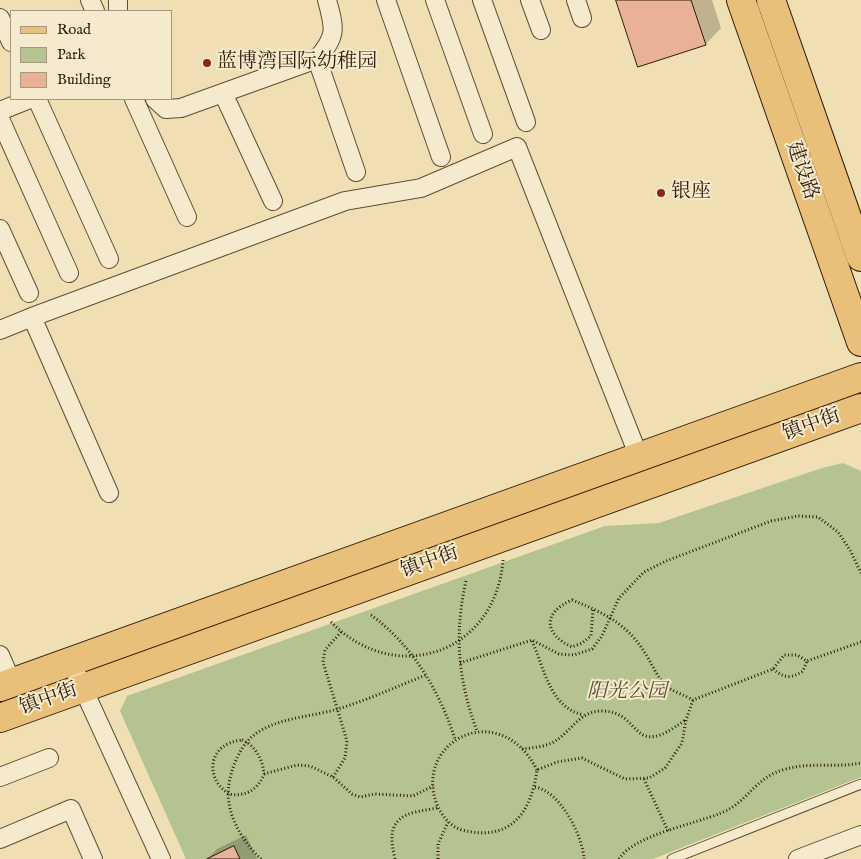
<!DOCTYPE html>
<meta charset="utf-8">
<style>
body{margin:0}
#map{position:relative;width:861px;height:859px;overflow:hidden;background:#efdfb3;font-family:"IM FELL English",serif}
canvas{display:block}
.legend{position:absolute;left:10px;top:10px;width:162px;height:90px;box-sizing:border-box;background:#f5eace;border:1px solid #a7977f;margin:0;padding:6px 9px;list-style:none;font-size:15px;color:#321b08}
.legend li{display:flex;align-items:center;gap:10px;height:25px}
.legend b{width:25px;border:1px solid #a7977f}
</style>
<div id="map">
<canvas width="861" height="859"></canvas>
<ul class="legend">
<li><b style="height:6px;background:#e8c07a"></b>Road</li>
<li><b style="height:14px;background:#b4c390"></b>Park</li>
<li><b style="height:14px;background:#e9b195"></b>Building</li>
</ul>
</div>
<script>
const g = document.querySelector('canvas').getContext('2d');
g.lineJoin = 'round';
function paint(path, color) {
  g.fillStyle = color;
  g.fill(path, 'evenodd');
}
function trace(path, color, width, dash) {
  g.strokeStyle = color;
  g.lineWidth = width;
  g.lineCap = dash ? 'butt' : 'round';
  g.setLineDash(dash || []);
  g.stroke(path);
}
function drawText(font, color, halo, rows, align = 'center') {
  g.font = font + ' "IM FELL English","Noto Serif SC",serif';
  g.lineWidth = 4;
  g.setLineDash([]);
  g.textBaseline = 'middle';
  g.strokeStyle = halo;
  g.fillStyle = color;
  for (const [text, x, y, turn = 0] of rows) {
    g.save();
    g.translate(x, y);
    g.rotate((+turn || 0) * Math.PI / 180);
    g.textAlign = isNaN(turn) ? turn : align;
    if (halo) g.strokeText(text, 0, 0);
    g.fillText(text, 0, 0);
    g.restore();
  }
}
paint(new Path2D(`
 M843 463 861 471V777L653 859H186L120 711 127 696 605 526 659 523 822 468Z`), '#b4c390');
paint(new Path2D(`
 M617 0H712L721 28 706 44 639 66Z
 M246 835 257 859H207L217 849Z`), '#0003');
const building = new Path2D(`
 M616 0H691L706 45 638 67Z
 M234 846 240 859H207Z`);
paint(building, '#e9b195');
trace(building, '#321b08', 1);
const lane = new Path2D(`
 M672 859 861 784`);
const street = new Path2D(`
 M90 0 95 11
 M386 0 441 157
 M435 0 483 134
 M482 0 526 122
 M530 0 541 30
 M576 0 582 18
 M118 11V0
 M0 18 11 42
 M317 59 356 172
 M223 93 273 201
 M37 99 109 259
 M134 99 187 217
 M155 99 166 109 181 108 317 59C337 36 335 29 327 0
 M0 111 30 99
 M0 119 69 273
 M0 229 29 293
 M32 317 109 493
 M0 330 32 317 345 201 421 188 517 147 639 457
 M0 655 12 683
 M71 662 161 859
 M0 777 49 758
 M0 839 71 809 93 859
 M798 859 861 835`);
const primary = new Path2D(`
 M741 0 861 342
 M771 0 861 257
 M0 687 861 377
 M0 718 861 408`);
trace(lane, '#614c33', 11);
trace(street, '#614c33', 20);
trace(primary, '#321b08', 30);
trace(new Path2D(`
 M466 581C454 634 458 680 477 731
 M593 610 591 636 582 643 572 647C544 634 542 613 572 600 600 611 626 623 643 650 651 661 656 676 666 686 670 690 686 696 693 700L773 669 784 655H797L807 661 861 642
 M371 615C413 646 439 690 455 739
 M331 622C396 688 496 653 503 560
 M532 641C545 670 550 708 584 715
 M460 663 532 640 559 654 574 655 592 649 602 636 619 598 644 572 666 561 771 521 798 516 818 517 838 532 850 550 861 573
 M773 669C784 678 791 679 803 671L807 661
 M242 740C255 745 263 760 264 774 258 790 245 797 229 794 203 777 209 743 242 740Z
 M522 749C532 748 542 747 552 743 570 734 579 710 603 711 643 712 630 762 685 720
 M537 770C499 695 410 743 438 807 443 817 451 827 462 830 510 842 531 814 537 770L557 762 582 758 625 779 649 778 665 768 682 743 686 720 693 700
 M264 774 297 765 310 766 333 777 352 794 360 797 375 794 413 796 433 786
 M333 777 345 758 347 741 323 662 325 650 341 632
 M644 779 668 831
 M535 787C560 791 583 836 584 859
 M261 859C246 845 232 824 229 803 225 782 237 748 254 735 277 717 314 717 341 708 370 699 398 686 426 675
 M395 859C390 837 388 819 415 812 423 810 431 810 439 807
 M438 859V844L448 822
 M619 859C634 835 695 824 721 813 749 802 754 777 786 769 810 762 836 768 861 763`), '#321b08', 3, [1, 2.5]);
trace(lane, '#f5eace', 9);
trace(street, '#f5eace', 18);
trace(primary, '#e8c07a', 28);
for (const [x, y, r, color] of [
 [207,63,5,"#8f2418"],
 [661,193,5,"#8f2418"]
]) {
  const dot = new Path2D();
  dot.arc(x, y, r, 0, 2 * Math.PI);
  g.fillStyle = color;
  g.fill(dot);
  trace(dot, '#f5eace', 2);
}
drawText('20px', '#321b08', '#f5eace', [
 ["蓝博湾国际幼稚园",217,63],
 ["银座",671,193]
], 'left');
drawText('20px', '#321b08', '#f5eace', [
 ["建设路",801,171,71],
 ["镇中街",812,426,-20],
 ["镇中街",430,563,-20],
 ["镇中街",49,700,-20]
]);
drawText('italic 20px', '#594d31', '#f5eace', [
 ["阳光公园",627,693]
]);
</script>
